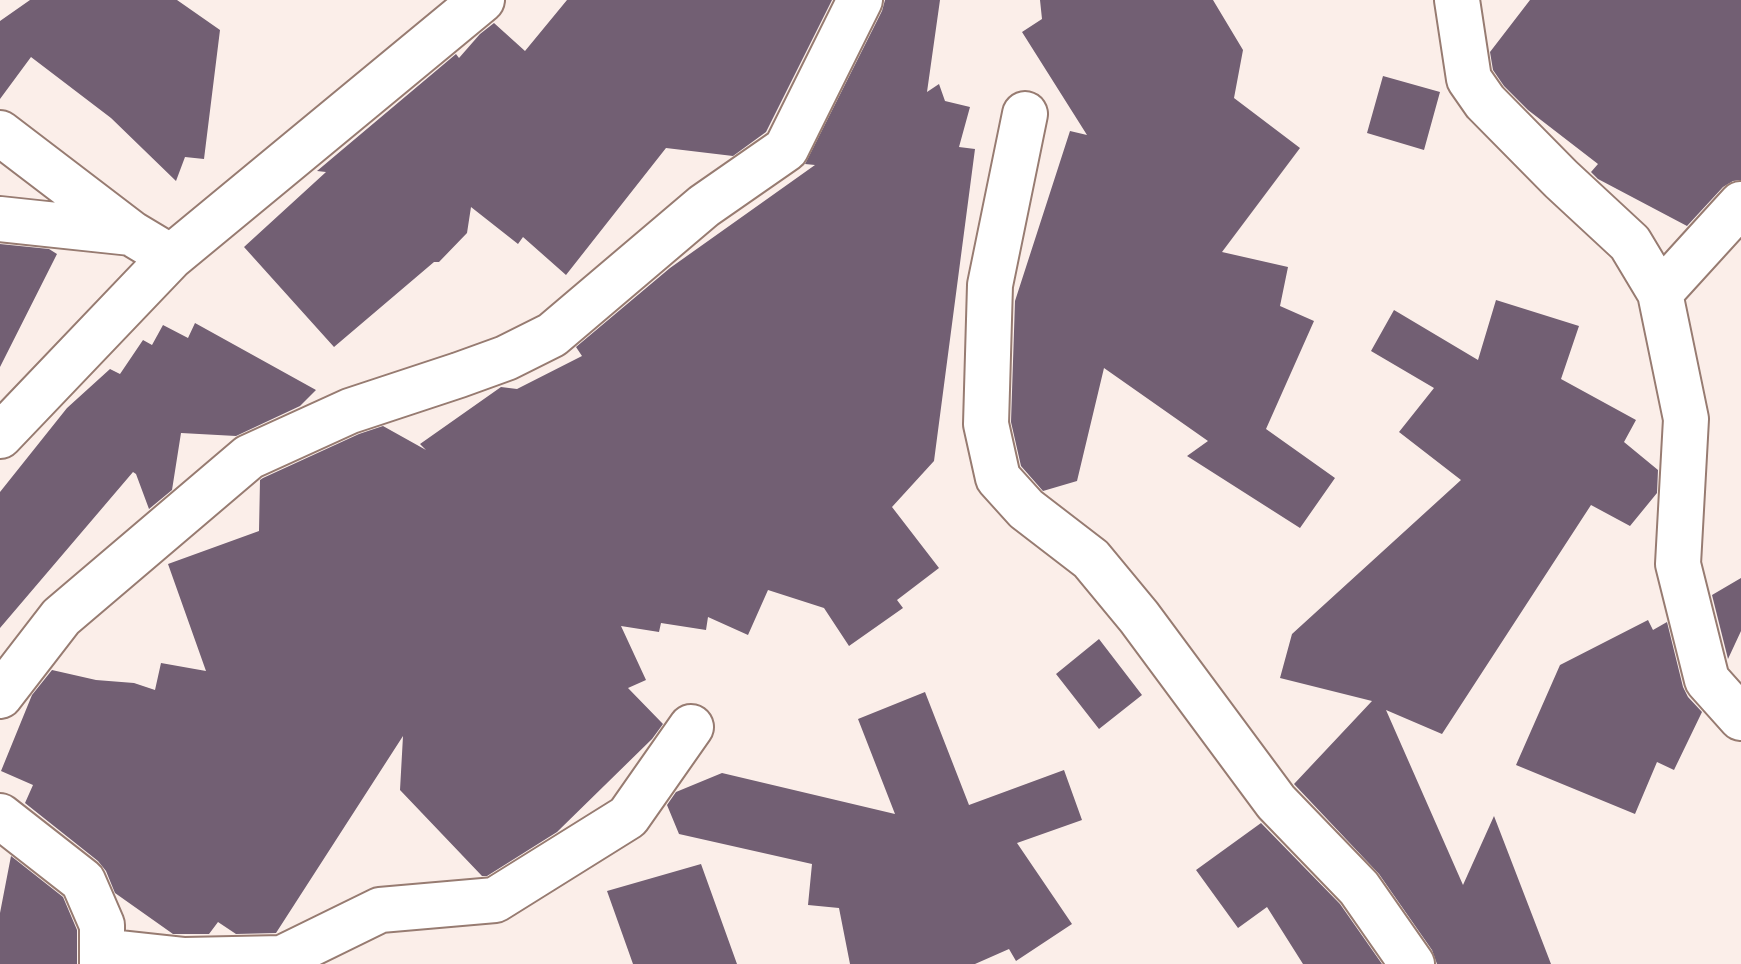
<!DOCTYPE html>
<style>
body{margin:0}
canvas{display:block;background:#fbeee9}
</style>
<canvas width="1741" height="964"></canvas>
<script>
const g = document.querySelector('canvas').getContext('2d');
g.lineJoin = 'round';
function paint(path, color) {
  g.fillStyle = color;
  g.fill(path, 'evenodd');
}
function trace(path, color, width, dash) {
  g.strokeStyle = color;
  g.lineWidth = width;
  g.lineCap = dash ? 'butt' : 'round';
  g.setLineDash(dash || []);
  g.stroke(path);
}
paint(new Path2D(`
 M30 0H177L220 30 204 159 185 157 176 181 111 118 31 57 0 99V21Z
 M567 0H832L766 132 733 156 666 148 566 275 523 237 518 244 471 207 467 233 439 262H434L334 347 244 247 326 172 317 171 456 54 459 58 480 34 494 23 525 51Z
 M885 0H940L927 92 939 84 945 101 970 107 959 147 975 149 934 461 892 507 939 568 897 600 903 608 849 646 824 608 768 590 748 635 708 617 706 630 661 623 659 632 621 626 646 680 628 688 663 724 652 739 557 832 487 876H482L400 790 403 736 276 933 236 934 218 922 209 934H173L115 893 106 871 98 861 25 803 33 785 1 771 32 695 52 670 96 680 134 683 155 690 161 663 206 671 168 564 259 531 260 480 263 478 359 434 383 426 426 450 420 444 501 387 517 389 582 356 576 347 670 268 815 165 805 164 882 11Z
 M1040 0H1213L1243 50 1234 98 1300 148 1222 252 1288 267 1280 306 1314 321 1266 429 1335 478 1300 528 1187 456 1208 441 1104 368 1077 481 1043 491 1021 466 1011 422 1015 301 1070 131 1087 135 1022 32 1042 19Z
 M1530 0H1741V180L1733 181 1723 187 1687 226 1598 179 1591 172 1598 164 1528 110 1504 86 1493 70 1490 52Z
 M1383 76 1440 92 1424 150 1367 133Z
 M0 244 49 249 57 254 0 367Z
 M1496 300 1579 326 1561 379 1636 420 1624 442 1658 470 1657 493 1630 526 1591 505 1442 734 1386 710 1463 885 1494 816 1551 964H1437L1432 950 1379 874 1294 784 1372 701 1280 678 1292 634 1461 480 1399 432 1434 388 1371 351 1394 310 1478 360Z
 M195 323 316 390 300 406 236 436 181 433 172 490 149 509 136 474 133 472 0 628V492L67 408 110 369 120 374 143 340 152 345 163 325 188 338Z
 M1741 578V631L1728 659 1712 595Z
 M1648 620 1653 630 1667 622 1683 687 1688 697 1702 712 1674 770 1657 762 1635 814 1516 765 1560 665Z
 M1099 639 1142 695 1099 729 1056 674Z
 M925 692 969 805 1064 770 1082 820 1017 843 1072 924 1016 961 1009 949 975 964H850L839 908 808 905 812 864 679 834 667 805 676 792 722 773 895 814 858 719Z
 M1261 823 1340 904 1382 964H1303L1267 907 1238 928 1196 870Z
 M11 856 63 897 77 930V964H0V913Z
 M701 864 737 964H633L607 891Z`), '#725f73');
const minor = new Path2D(`
 M1457 0 1469 79 1485 102 1561 179 1630 243 1660 293 1686 419 1678 564 1707 680 1741 718
 M1025 114 990 285 986 424 998 478 1026 509 1091 559 1139 617 1276 802 1359 888 1412 964
 M0 133 131 233 171 257
 M0 219 131 233
 M1660 293 1741 204
 M0 436 171 257 482 0
 M0 696 61 617 249 457 350 411 459 375 506 358 552 335 704 206 786 149 860 0
 M0 816 83 881 102 925V964
 M102 951 185 960 282 958 380 910 495 900 628 817 691 727`);
trace(minor, '#977b71', 48);
trace(minor, '#fff', 44);
</script>
